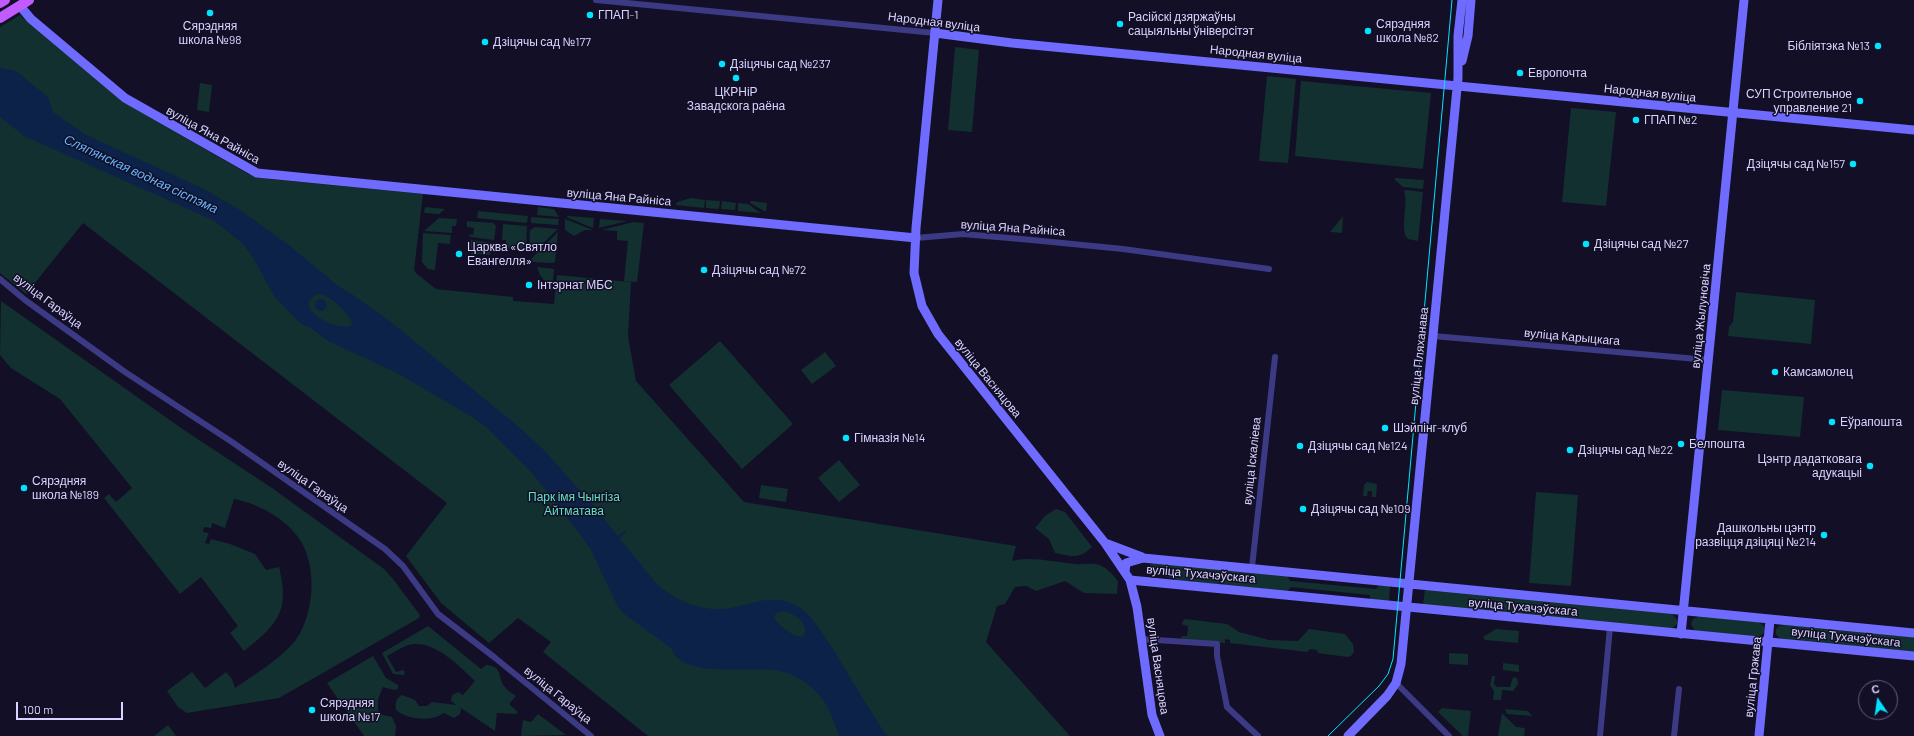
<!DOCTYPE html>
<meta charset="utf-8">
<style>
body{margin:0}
#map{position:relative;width:1914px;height:736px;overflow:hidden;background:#130f26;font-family:Barlow,sans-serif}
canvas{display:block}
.north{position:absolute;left:1858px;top:680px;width:40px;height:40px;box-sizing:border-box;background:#130f26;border:1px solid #625e7d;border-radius:50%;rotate:347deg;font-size:11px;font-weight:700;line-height:16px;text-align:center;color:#d9d4ff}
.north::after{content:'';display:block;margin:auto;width:14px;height:18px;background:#00e5ff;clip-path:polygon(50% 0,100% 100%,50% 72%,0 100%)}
.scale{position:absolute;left:16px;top:702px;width:107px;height:18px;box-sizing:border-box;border:2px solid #d9d4ff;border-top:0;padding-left:5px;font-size:12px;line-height:14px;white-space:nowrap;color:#d9d4ff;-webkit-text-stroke:3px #130f26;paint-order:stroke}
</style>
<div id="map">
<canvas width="1914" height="736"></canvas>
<div class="north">С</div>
<div class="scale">100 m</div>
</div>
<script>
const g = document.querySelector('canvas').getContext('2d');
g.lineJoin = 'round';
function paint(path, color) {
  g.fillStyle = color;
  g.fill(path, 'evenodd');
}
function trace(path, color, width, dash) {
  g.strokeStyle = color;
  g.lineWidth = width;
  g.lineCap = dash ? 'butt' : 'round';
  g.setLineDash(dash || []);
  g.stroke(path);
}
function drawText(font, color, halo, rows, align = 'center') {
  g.font = font + ' Barlow,sans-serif';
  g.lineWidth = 3;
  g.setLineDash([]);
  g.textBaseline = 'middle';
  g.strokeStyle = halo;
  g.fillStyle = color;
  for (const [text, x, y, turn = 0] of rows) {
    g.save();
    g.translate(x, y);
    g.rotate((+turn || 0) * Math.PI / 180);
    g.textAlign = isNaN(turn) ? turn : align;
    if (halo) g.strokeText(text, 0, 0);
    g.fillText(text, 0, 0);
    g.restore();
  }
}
paint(new Path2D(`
 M20 15 132 107 248 174 269 179 423 194 414 270 417 274 436 289 513 297V301L554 304 557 275 631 282 628 336 636 381 744 502 1016 546 1012 561C1032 556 1053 562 1074 564 1081 565 1089 563 1096 564 1106 566 1112 574 1118 581L1117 594 1084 593 1065 581 1036 591 1026 586 1015 587 1005 604 997 606 986 642 1070 736H648L543 652 551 642 518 618 489 643 441 603 406 556 447 503 83 223 26 294 0 273V27Z
 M955 47 979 50 972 132 948 130Z
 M1267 76 1296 79 1288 163 1259 161Z
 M1301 81 1431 93 1423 169 1295 156Z
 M200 83 212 85 209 112 197 110Z
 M1571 108 1616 112 1606 206 1562 202Z
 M1395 178 1424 180 1423 189 1403 187 1395 180Z
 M1406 190 1423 192 1418 241 1408 239C1399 231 1409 203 1404 191Z
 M691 198 705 200 704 208 676 205 677 202Z
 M706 200 720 201 719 209 706 208Z
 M722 201 736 203 735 210 721 209Z
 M751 201 767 203 766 212 750 203Z
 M738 203 748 204 761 213 738 211Z
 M425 207 445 209 439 214 424 213Z
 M538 207 554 209 559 217 537 215Z
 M478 211 528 216 527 223 477 218Z
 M569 216 594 218 593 228 566 217Z
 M1343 216 1342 233 1330 232Z
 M531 217 559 219 558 225 531 223Z
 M439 218 457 219 456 226H452V233L424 231Z
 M565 219 593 230H585L574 236 565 230Z
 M600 219 627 221 599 228Z
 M467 221 493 223 496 226 494 240 470 237 469 234 473 235 474 228 467 227Z
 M633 222 644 223 637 282 624 281 628 241 617 240V231L602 230Z
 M503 224 527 226 526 250 510 249 506 246V240H502Z
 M535 227 558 229 535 251H529L530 230Z
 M558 232 555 262 553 263 533 262 531 259Z
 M423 233 451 235 450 244 438 243 435 270 428 269 422 262Z
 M471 240 494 243V246H491L490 255 477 254 476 260 471 259Z
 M537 267 554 269 552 291 540 275Z
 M1736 292 1815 300 1811 344 1728 336 1729 327 1733 322Z
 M1 301 184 430 272 488 384 569 393 579 420 615 419 618 279 698 187 713 178 707 167 691 192 672 205 688 226 672 232 679 235 688C255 674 279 660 295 641 315 614 318 564 298 537 282 516 258 504 234 499L225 528 212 523 211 528 204 527 203 532 209 533 205 543 209 544 211 539 230 544 255 554 266 570 279 567C290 611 278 624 244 651L230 633 238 626 201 577 180 594 104 498 109 494 116 502 132 488 60 399 11 368 0 355Z
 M720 341 793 424 742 469 669 385Z
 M825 352 836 366 812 384 801 370Z
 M1722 390 1804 397 1800 437 1718 430Z
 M839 460 860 485 839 502 818 478Z
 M1367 482 1377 484 1376 497H1372V491H1368L1367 496H1363L1364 485Z
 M761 485 788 489 786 502 759 498Z
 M1536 492 1578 495 1571 586 1529 583Z
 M1056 509 1065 512 1092 547C1078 560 1072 556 1055 553L1049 539 1035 528 1045 516Z
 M1153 563 1287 575 1290 581 1376 589 1379 585 1390 586 1389 601 1370 600V595L1291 587 1287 591 1176 580 1150 571V565Z
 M1425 589 1671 613 1677 619V624L1671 629 1423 605Z
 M1699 616 1758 622 1764 626C1766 632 1763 635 1758 637L1697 631 1694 630 1691 624 1693 619Z
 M1185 619 1227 624 1239 632 1269 640 1298 641 1309 629 1345 634 1353 644 1354 652 1351 656 1347 657 1318 653 1317 650 1310 649 1307 652 1230 643V640L1225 639V643L1181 639 1182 636H1187L1188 626 1183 625 1182 622Z
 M1785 625 1914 637V652L1784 640C1778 637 1775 636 1776 629L1779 626Z
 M428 626 481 669 486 665C504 666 497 679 505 687 508 691 512 693 516 696L509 704 518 712 516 714 497 713 495 731 461 708 460 714 454 718 444 713C432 722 408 720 396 710 395 703 396 698 402 695L415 700 419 706H427L432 702 456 705 451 701 452 695 458 692 463 695 475 681C459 666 431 636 406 646 400 648 393 653 387 656L396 672 403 670 405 672 404 675 393 674 382 653Z
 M1496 629 1519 631 1518 643 1485 640 1483 637Z
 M1449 653 1468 654V665L1449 664Z
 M373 656 386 678 398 685V689L394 690 383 687 378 699V710L383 715 392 717 396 726 395 736H364L327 683Z
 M1503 663 1519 665V672L1503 670Z
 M1492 676H1495L1494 684 1497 687H1510L1513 677 1517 678 1518 684 1513 691 1502 690 1501 700H1493L1494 691 1490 685Z
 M1442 708 1471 711 1468 736H1463L1438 712Z
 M1505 709 1528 711 1532 716 1507 714Z
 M1502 713 1516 727 1525 728 1524 736H1498Z
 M538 714 566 735 521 736 523 720 531 722Z
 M168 725 176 736H154Z`), '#12302f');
paint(new Path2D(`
 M0 68 16 71 48 97 53 112 86 135 204 189 240 210 289 245 337 285 356 297 391 322 519 427 546 452 591 503 656 583C675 601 704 613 731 608 757 603 773 593 799 607 808 612 815 623 821 631 839 657 854 685 871 711 876 719 881 729 888 736H839C834 722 829 705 819 695 810 684 794 674 780 671 753 665 682 680 672 649L623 613 617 605 590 548 575 528 533 474 486 427 469 415 395 372 328 341 312 329 300 323 274 296 252 256 243 244 213 220 24 136 0 117ZM320 294C329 295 352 315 352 325 342 332 305 316 309 301L315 295ZM782 611C793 613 807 620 805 634L802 637C792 636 781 627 775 619V614Z
 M315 305a6 6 0 1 1 12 0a6 6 0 1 1-12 0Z`), '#0c2248');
trace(new Path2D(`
 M616 539 625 532`), '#0c2248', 2);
trace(new Path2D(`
 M596 0 935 33
 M916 238 963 234 1032 240 1123 249 1269 269
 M0 279 25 300 125 372 232 442 385 549 403 566 438 614 494 657 591 736
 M1433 336 1709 360
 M1252 567 1275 357
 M1141 639 1217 644V656L1227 707 1258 736
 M1396 683 1449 736
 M1600 736 1610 627
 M1674 736 1679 689`), '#3d3a85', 6);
trace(new Path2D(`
 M938 0 916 228 914 273 922 306 938 334 1105 543 1130 580 1137 607 1152 715 1160 736
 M20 6 31 19 125 98 257 173 916 238
 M935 33 1012 43 1914 130
 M1462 61 1468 36 1471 0
 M1105 543 1142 557
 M1125 572 1126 563 1143 558 1914 633
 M1130 580 1914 656
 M1681 634 1744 0
 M1348 736 1387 696 1396 683 1401 664 1458 78V36L1462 0
 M1759 736 1770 620`), '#6f6bff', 9);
trace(new Path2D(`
 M0 3 5 0
 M0 18 29 0`), '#c25bff', 10);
trace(new Path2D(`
 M1328 736 1379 686 1388 674 1393 659 1452 0`), '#00e5ff', 1);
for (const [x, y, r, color] of [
 [210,13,4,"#00e5ff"],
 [590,15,4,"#00e5ff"],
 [1120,24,4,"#00e5ff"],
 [1368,31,4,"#00e5ff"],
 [485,42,4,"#00e5ff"],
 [1878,46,4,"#00e5ff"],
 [722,64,4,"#00e5ff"],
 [1520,73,4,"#00e5ff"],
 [736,78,4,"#00e5ff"],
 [1860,101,4,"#00e5ff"],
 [1636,120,4,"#00e5ff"],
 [1853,164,4,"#00e5ff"],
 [1586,244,4,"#00e5ff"],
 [459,254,4,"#00e5ff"],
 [704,270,4,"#00e5ff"],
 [529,285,4,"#00e5ff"],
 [1775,372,4,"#00e5ff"],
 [1832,422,4,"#00e5ff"],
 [1385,428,4,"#00e5ff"],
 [846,438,4,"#00e5ff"],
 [1681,444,4,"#00e5ff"],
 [1300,446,4,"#00e5ff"],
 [1570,450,4,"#00e5ff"],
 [1870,466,4,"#00e5ff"],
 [24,488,4,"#00e5ff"],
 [1303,509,4,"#00e5ff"],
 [1824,535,4,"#00e5ff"],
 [312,710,4,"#00e5ff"]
]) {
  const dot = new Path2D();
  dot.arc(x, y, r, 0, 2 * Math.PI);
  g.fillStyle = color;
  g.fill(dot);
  trace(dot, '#130f26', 1.5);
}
drawText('12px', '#d9d4ff', '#130f26', [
 ["ГПАП-1",598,15],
 ["Расійскі дзяржаўны",1128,17],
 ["сацыяльны ўніверсітэт",1128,31],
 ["Сярэдняя",1376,24],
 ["школа №82",1376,38],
 ["Сярэдняя",210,26,"center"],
 ["школа №98",210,40,"center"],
 ["Дзіцячы сад №177",493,42],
 ["Бібліятэка №13",1870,46,"right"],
 ["Дзіцячы сад №237",730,64],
 ["Европочта",1528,73],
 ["ЦКРНіР",736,92,"center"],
 ["Завадскога раёна",736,106,"center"],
 ["СУП Строительное",1852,94,"right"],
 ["управление 21",1852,108,"right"],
 ["ГПАП №2",1644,120],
 ["Дзіцячы сад №157",1845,164,"right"],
 ["Дзіцячы сад №27",1594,244],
 ["Царква «Святло",467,247],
 ["Евангелля»",467,261],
 ["Дзіцячы сад №72",712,270],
 ["Інтэрнат МБС",537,285],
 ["Камсамолец",1783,372],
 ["Еўрапошта",1840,422],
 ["Шэйпінг-клуб",1393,428],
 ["Гімназія №14",854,438],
 ["Белпошта",1689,444],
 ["Дзіцячы сад №124",1308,446],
 ["Дзіцячы сад №22",1578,450],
 ["Цэнтр дадатковага",1862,459,"right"],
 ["адукацыі",1862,473,"right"],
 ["Сярэдняя",32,481],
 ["школа №189",32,495],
 ["Дзіцячы сад №109",1311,509],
 ["Дашкольны цэнтр",1816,528,"right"],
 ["развіцця дзіцяці №214",1816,542,"right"],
 ["Сярэдняя",320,703],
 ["школа №17",320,717]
], 'left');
drawText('12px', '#d9d4ff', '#130f26', [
 ["Народная вуліца",934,22,7],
 ["Народная вуліца",1256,54,6],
 ["Народная вуліца",1650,93,6],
 ["вуліца Яна Райніса",213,135,29],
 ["вуліца Яна Райніса",619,197,5],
 ["вуліца Яна Райніса",1013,228,4],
 ["вуліца Гараўца",48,301,37],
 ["вуліца Жылуновіча",1701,316,-84],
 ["вуліца Карыцкага",1572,337,5],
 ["вуліца Пляханава",1419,356,-84],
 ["вуліца Васняцова",988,378,51],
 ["вуліца Іскаліева",1252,461,-84],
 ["вуліца Гараўца",313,486,35],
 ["вуліца Тухачэўскага",1201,574,5],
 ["вуліца Тухачэўскага",1523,607,5],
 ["вуліца Тухачэўскага",1846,637,6],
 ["вуліца Васняцова",1158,666,82],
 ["вуліца Грэкава",1753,677,-84],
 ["вуліца Гараўца",558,695,39]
]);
drawText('12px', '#5fe0c0', '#130f26', [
 ["Парк імя Чынгіза",574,497],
 ["Айтматава",574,511]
]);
drawText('italic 13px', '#62b6ff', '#130f26', [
 ["Сляпянская водная сістэма",141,174,25]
]);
</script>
